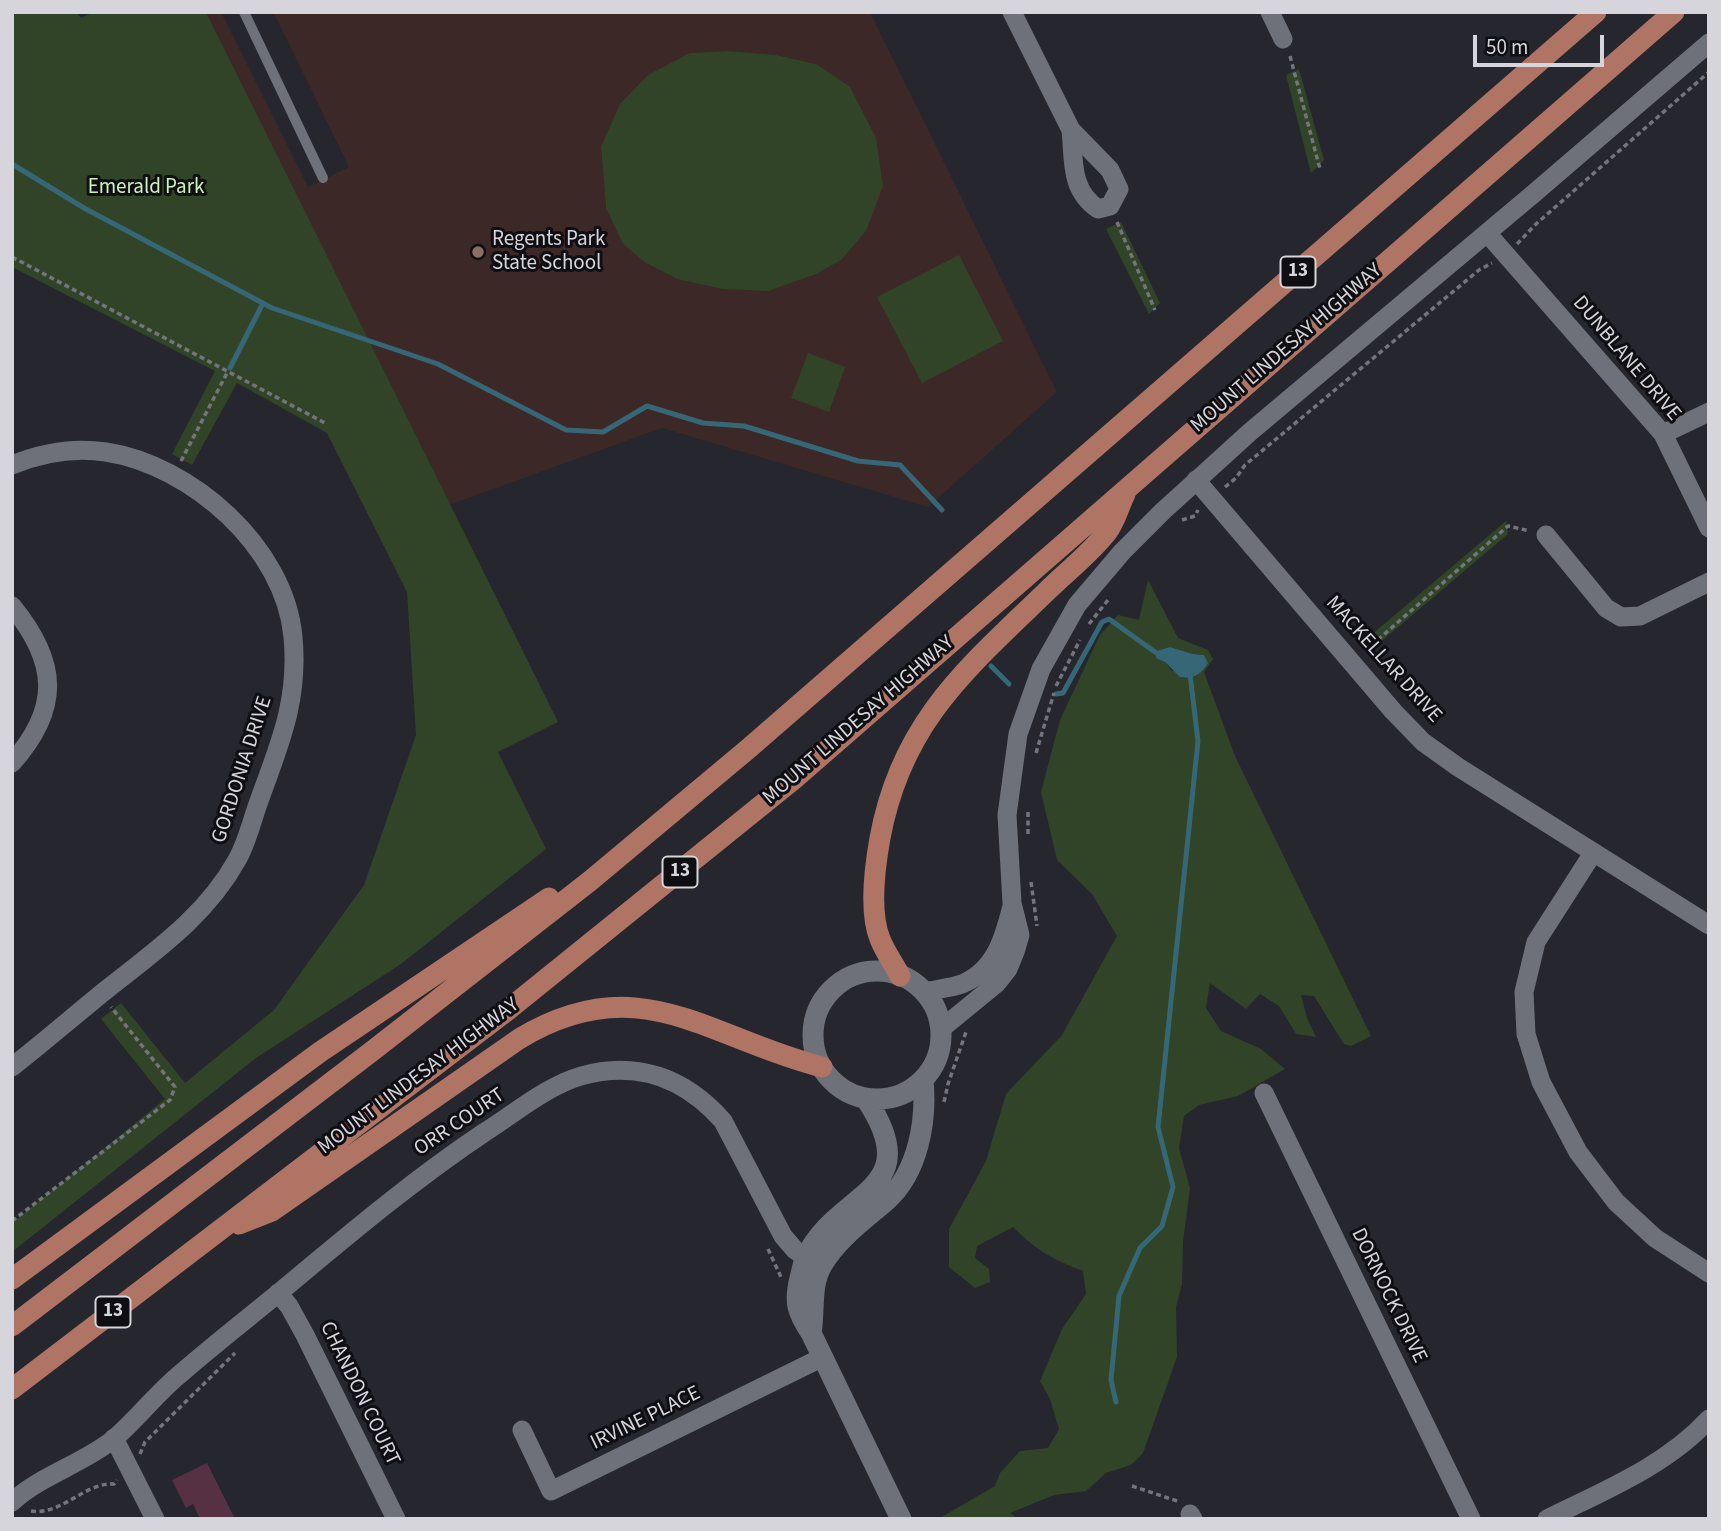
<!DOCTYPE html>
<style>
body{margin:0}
#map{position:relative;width:1721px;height:1531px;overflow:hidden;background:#25262e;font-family:"Source Sans 3",sans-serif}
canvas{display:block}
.frame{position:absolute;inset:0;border:14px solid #d5d5db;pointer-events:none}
.scale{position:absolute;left:1473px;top:35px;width:131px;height:32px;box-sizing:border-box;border:4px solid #d5d5db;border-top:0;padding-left:9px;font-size:21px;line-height:24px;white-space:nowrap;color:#d5d5db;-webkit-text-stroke:5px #0f0f13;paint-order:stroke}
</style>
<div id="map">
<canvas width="1721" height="1531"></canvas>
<div class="frame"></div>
<div class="scale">50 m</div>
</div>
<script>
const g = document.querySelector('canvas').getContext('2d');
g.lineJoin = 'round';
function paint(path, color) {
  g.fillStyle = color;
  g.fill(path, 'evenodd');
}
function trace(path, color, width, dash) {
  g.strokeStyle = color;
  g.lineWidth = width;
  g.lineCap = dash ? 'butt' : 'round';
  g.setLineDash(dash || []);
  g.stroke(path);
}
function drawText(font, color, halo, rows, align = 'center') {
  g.font = font + ' "Source Sans 3",sans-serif';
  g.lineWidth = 6;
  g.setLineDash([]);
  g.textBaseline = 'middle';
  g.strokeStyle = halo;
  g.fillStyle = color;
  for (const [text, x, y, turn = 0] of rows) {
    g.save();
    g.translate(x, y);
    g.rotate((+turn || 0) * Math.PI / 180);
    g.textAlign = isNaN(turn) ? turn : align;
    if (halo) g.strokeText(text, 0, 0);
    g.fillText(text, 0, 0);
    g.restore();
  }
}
paint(new Path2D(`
 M206 12H221L308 187 349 167 273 12H870L1057 392 928 507 662 428 449 505ZM728 51 776 55 816 64 722 289 677 279 646 263 606 208 601 147 690 53Z`), '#3c2826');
paint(new Path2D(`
 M12 12H76L81 18 94 12H206L558 722 498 752 546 849 401 964 256 1058 12 1252V1223L165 1099 101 1019 121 1003 185 1083 274 1010 364 885 416 735 407 592 327 433 237 383 192 465 172 454 215 371 12 267Z
 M728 51 776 55 816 64 850 87 876 138 883 186 866 231 841 260 816 274 768 291 722 289 677 279 646 263 623 244 606 208 601 147 620 104 648 75 690 53Z
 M1299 69 1324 160 1311 173 1286 75Z
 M1121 222 1160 303 1149 314 1106 229Z
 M959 255 1003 341 922 383 877 297Z
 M808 353 845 367 829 412 791 398Z
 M1506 521 1508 534 1371 650 1364 641Z
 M1148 580 1178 638 1208 650 1213 659 1204 672 1235 756 1371 1036 1351 1046 1344 1044 1314 996 1301 995 1307 1018 1316 1037 1296 1034 1279 1006 1260 994 1246 1009 1210 983 1206 1008 1221 1031 1261 1049 1285 1069 1238 1096 1199 1105 1184 1116 1179 1148 1190 1188 1183 1242 1182 1284 1176 1307 1177 1357 1143 1453 1131 1465 1106 1473 1086 1491 1054 1495 1010 1513 1019 1519H938L995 1486 1000 1473 1020 1451 1048 1448 1059 1429 1050 1399 1040 1381 1062 1329 1086 1294 1083 1271C1052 1259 1037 1251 1013 1227L977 1246 975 1258 989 1269 990 1282 975 1288 949 1267V1229L986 1161 1006 1094 1062 1035 1117 936 1092 894 1057 860 1041 792 1060 720 1100 635 1118 615 1139 620ZM1170 647 1193 654 1204 655 1208 663 1172 671 1165 662Z`), '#314427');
paint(new Path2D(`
 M1170 647 1193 654 1204 655 1208 663C1201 675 1193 679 1180 677L1165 662 1156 658 1157 651Z`), '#366777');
trace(new Path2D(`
 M12 164 84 208 272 308 438 364 566 430 603 432 647 406 703 423 744 426 858 461 900 465 942 510
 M230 368 263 303
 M991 666 1009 684
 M1056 694 1063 693 1102 622 1109 619 1162 657
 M1116 1402 1111 1380 1119 1296 1140 1248 1162 1226 1173 1187 1158 1127 1198 741 1190 674`), '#366777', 5);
paint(new Path2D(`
 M207 1463 235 1519H200L193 1504 186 1508 172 1480Z`), '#563143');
trace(new Path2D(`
 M1290 56 1320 169
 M1117 222 1155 310
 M1517 244 1536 224 1709 72
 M12 257 325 423
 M181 461 227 373
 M1225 487 1236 478 1245 465 1479 270 1492 263
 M1182 520 1195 516 1198 510
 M1089 624 1108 600
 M1365 651 1508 526 1530 531
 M1056 686 1080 640
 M1036 753 1054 693
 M1028 812V836
 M1031 882 1037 926
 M944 1102 948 1084 966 1032
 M12 1221 170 1100 175 1087 111 1007
 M768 1249 781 1277
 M140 1454 145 1442 235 1353
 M1132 1486 1180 1502
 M31 1511C61 1516 85 1482 114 1484L117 1480`), '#74747c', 3.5, [5, 3.5]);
trace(new Path2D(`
 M244 12 323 178`), '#6e707a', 10);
trace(new Path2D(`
 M1012 12 1071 130 1110 170 1119 189 1110 206 1098 209C1070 190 1074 161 1071 130
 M1270 12 1283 39
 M1487 233 1663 434 1709 528
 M1663 434 1709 412
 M12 465C41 453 74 447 106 452 191 465 285 547 293 637 299 700 280 743 259 801 252 820 247 843 237 860 206 916 155 951 106 990 75 1015 44 1042 12 1067
 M1196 480 1393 711 1423 742 1458 767 1709 925
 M1546 535 1606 608 1621 617 1640 616 1709 582
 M12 606C58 662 61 708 12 763
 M1593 853 1536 942 1524 992 1526 1034 1541 1082 1578 1152 1616 1202 1655 1238 1709 1273
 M924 992C936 989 951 988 962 984 996 970 1004 937 1012 906
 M941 1029 996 984 1008 969 1015 952 1020 935 1012 903 1007 815 1018 734 1041 669 1077 605 1122 552 1163 511 1250 432 1532 195 1709 43
 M1264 1093 1471 1519
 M278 1293 289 1306 305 1335 396 1519
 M522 1430 551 1491 821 1358
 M114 1438 155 1519
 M12 1502C41 1475 83 1464 115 1438 137 1419 156 1394 179 1375 212 1346 247 1319 281 1291 347 1236 413 1180 485 1132 515 1113 547 1086 581 1076 637 1060 685 1078 723 1121L783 1236 795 1250 817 1265
 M1190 1514 1193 1519
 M1547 1519C1603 1491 1666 1466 1709 1419`), '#6e707a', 19);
trace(new Path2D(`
 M813 1035a64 64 0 1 1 128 0a64 64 0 1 1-128 0Z
 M866 1099C929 1193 837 1190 806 1257 803 1263 802 1271 800 1278 794 1302 797 1312 811 1333L901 1519
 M811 1333C815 1311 810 1285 822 1265 838 1238 864 1220 887 1200 918 1172 927 1121 923 1080`), '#6e707a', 21);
trace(new Path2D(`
 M900 976C894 964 885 952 880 939 869 912 875 866 880 838 901 723 966 669 1046 592 1065 573 1090 554 1107 532 1115 522 1119 506 1125 494
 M239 1224 272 1211 519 1039C640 966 707 1038 822 1067
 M12 1279 320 1052 549 898
 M12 1326 371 1052 590 881 748 749 1596 12
 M12 1389 504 1013 794 779 1674 12`), '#b07464', 21);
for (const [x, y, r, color] of [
 [478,252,7,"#8d6e63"]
]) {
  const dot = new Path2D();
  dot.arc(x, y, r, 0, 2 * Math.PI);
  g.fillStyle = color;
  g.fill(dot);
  trace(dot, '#0f0f13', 2.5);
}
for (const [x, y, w] of [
 [1298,272,35],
 [680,872,35],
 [113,1312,35]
]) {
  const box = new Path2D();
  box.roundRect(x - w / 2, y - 15.5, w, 31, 5);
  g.fillStyle = '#0f0f13';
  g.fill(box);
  trace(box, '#d5d5db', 2);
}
drawText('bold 19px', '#d5d5db', null, [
 ["13",1298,272],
 ["13",680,872],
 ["13",113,1312]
]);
drawText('21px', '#cbf2b7', '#0f0f13', [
 ["Emerald Park",146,188]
]);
drawText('21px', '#d5d5db', '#0f0f13', [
 ["Regents Park",492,240],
 ["State School",492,264]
], 'left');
drawText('21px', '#d5d5db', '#0f0f13', [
 ["MOUNT LINDESAY HIGHWAY",1287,349,-41],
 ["DUNBLANE DRIVE",1626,359,50],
 ["MACKELLAR DRIVE",1383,660,48],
 ["MOUNT LINDESAY HIGHWAY",859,721,-41],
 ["GORDONIA DRIVE",243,770,-72],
 ["MOUNT LINDESAY HIGHWAY",419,1077,-37],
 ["ORR COURT",460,1123,-34],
 ["DORNOCK DRIVE",1388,1296,64],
 ["CHANDON COURT",359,1394,64],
 ["IRVINE PLACE",646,1419,-26]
]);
</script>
